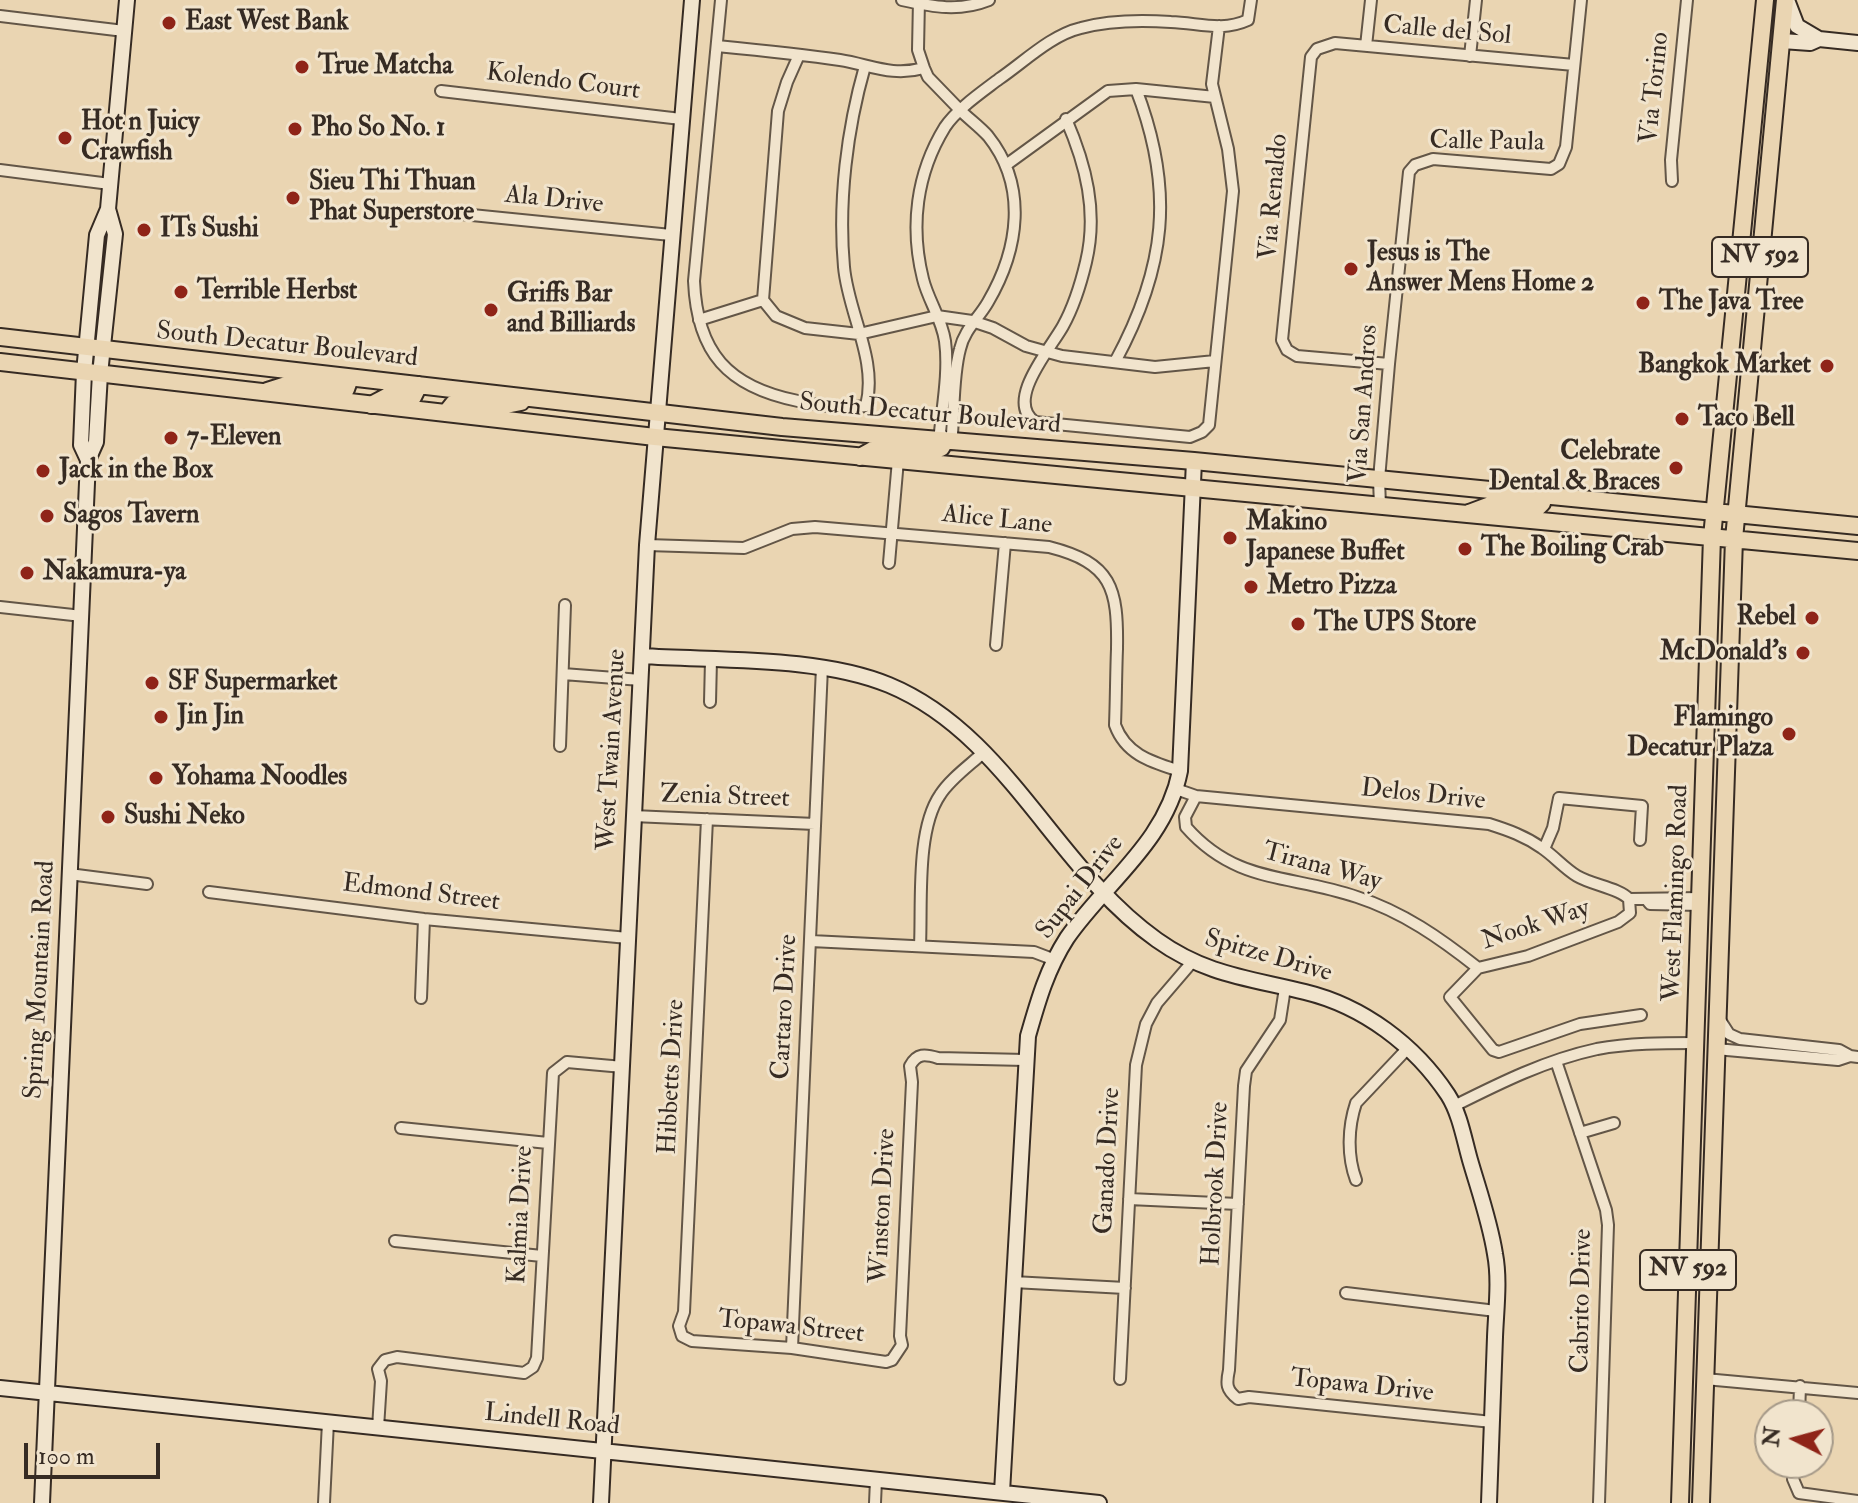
<!DOCTYPE html>
<style>
body{margin:0}
#map{position:relative;width:1858px;height:1503px;overflow:hidden;background:#ead5b2;font-family:"IM FELL Double Pica",serif}
canvas{display:block}
.north{position:absolute;left:1754px;top:1399px;width:80px;height:80px;box-sizing:border-box;background:#f1e4cd;border:2px solid #a69a89;border-radius:50%;rotate:276deg;font-size:22px;font-weight:700;line-height:32px;text-align:center;color:#362b23}
.north::after{content:'';display:block;margin:auto;width:28px;height:36px;background:#8f2418;clip-path:polygon(50% 0,100% 100%,50% 72%,0 100%)}
.scale{position:absolute;left:24px;top:1443px;width:136px;height:36px;box-sizing:border-box;border:4px solid #362b23;border-top:0;padding-left:10px;font-size:24px;line-height:28px;white-space:nowrap;color:#362b23;-webkit-text-stroke:6px #f1e4cd;paint-order:stroke}
</style>
<div id="map">
<canvas width="1858" height="1503"></canvas>
<div class="north">N</div>
<div class="scale">100 m</div>
</div>
<script>
const g = document.querySelector('canvas').getContext('2d');
g.lineJoin = 'round';
function trace(path, color, width, dash) {
  g.strokeStyle = color;
  g.lineWidth = width;
  g.lineCap = dash ? 'butt' : 'round';
  g.setLineDash(dash || []);
  g.stroke(path);
}
function drawText(font, color, halo, rows, align = 'center') {
  g.font = font + ' "IM FELL Double Pica",serif';
  g.lineWidth = 6;
  g.setLineDash([]);
  g.textBaseline = 'middle';
  g.strokeStyle = halo;
  g.fillStyle = color;
  for (const [text, x, y, turn = 0] of rows) {
    g.save();
    g.translate(x, y);
    g.rotate((+turn || 0) * Math.PI / 180);
    g.textAlign = isNaN(turn) ? turn : align;
    if (halo) g.strokeText(text, 0, 0);
    g.fillText(text, 0, 0);
    g.restore();
  }
}
const street = new Path2D(`
 M721 0 694 281C697 353 728 387 798 401 822 406 842 409 866 406 878 360 848 313 844 267 838 201 847 129 865 66
 M902 0C934 7 959 12 989 0
 M919 0 918 50 924 68 928 77 959 109 961 111C969 119 980 127 988 136 1028 186 1019 249 988 302 979 318 964 330 960 349 953 375 954 407 952 434L945 441 940 432C943 403 949 370 945 341 942 319 928 300 923 279 910 227 916 174 945 127 957 109 982 92 999 79 1024 62 1051 35 1081 28 1110 20 1141 20 1171 22 1199 23 1222 32 1248 20L1251 0
 M0 16 124 31
 M717 46C758 50 799 54 840 60 871 65 892 77 924 68
 M1366 46 1371 0
 M799 55 787 82 778 111 763 300 776 316 805 328 859 334 937 316 972 321 993 328 1026 346 1062 356 1155 367 1215 361
 M1470 56 1476 0
 M441 91 681 119
 M1066 119C1086 165 1098 212 1086 262 1081 283 1073 308 1063 326 1051 348 1004 401 1035 422L1190 437 1202 432 1209 425 1233 191 1228 149 1212 84 1219 26
 M1006 165 1108 91 1136 89 1215 97
 M0 170 110 184
 M1672 181 1671 160 1687 0
 M432 211 671 235
 M699 320 763 300
 M1115 362C1166 268 1175 190 1136 89
 M1389 364 1297 356 1287 350 1282 340 1311 57 1317 49 1335 43 1574 65
 M1380 506 1379 479 1389 364 1409 172 1415 165 1433 159 1551 169 1559 164 1566 147 1581 0
 M647 545 744 548 792 529 815 527 1049 547C1112 563 1118 588 1117 649 1116 674 1116 699 1115 725 1126 755 1152 762 1180 771
 M889 563 898 460
 M0 607 82 616
 M996 645 1005 543
 M563 674 641 680
 M710 702 711 660
 M560 746 565 605
 M1176 789 1196 796 1489 824C1508 830 1525 836 1542 848 1554 856 1564 868 1577 876 1592 885 1619 888 1629 899L1701 898
 M1196 796 1185 817 1186 827C1237 885 1291 874 1357 897 1403 912 1440 938 1478 968
 M633 816 815 824
 M707 819 684 1312 679 1326 682 1336 692 1341 792 1348 886 1362 892 1360 902 1345 900 1336 912 1082 910 1066C917 1053 925 1054 938 1058L1025 1060
 M1544 849 1553 828 1559 798 1642 806 1640 840
 M69 874 147 884
 M209 892 424 919 628 938
 M1629 899 1630 913 1618 922 1528 956 1478 968 1450 997 1493 1050 1499 1052 1580 1024 1641 1015
 M1646 899 1650 904 1701 905
 M811 941 1034 952 1055 960
 M920 946C922 902 916 830 940 795 950 779 970 765 984 752
 M1285 988 1280 1020 1246 1071 1244 1086 1229 1370C1226 1384 1226 1390 1238 1399L1249 1397 1492 1422
 M421 998 424 919
 M1720 1020 1729 1034 1740 1039 1839 1050 1850 1056 1858 1057
 M1716 1049 1838 1060 1850 1056
 M1556 1061 1606 1210 1608 1225 1599 1503
 M1454 1106C1500 1083 1546 1060 1597 1049 1629 1043 1663 1043 1696 1043
 M401 1128 548 1143
 M1580 1133 1614 1123
 M1356 1180C1347 1156 1348 1127 1356 1103L1407 1049
 M1129 1199 1238 1204
 M395 1241 542 1256
 M1013 1282 1125 1288
 M1346 1293 1496 1311
 M792 1348 822 667
 M1120 1379 1136 1065 1146 1024 1157 1003 1193 961
 M1705 1379 1858 1393
 M1799 1415 1800 1386
 M378 1428 381 1381 378 1369 385 1360 397 1357 524 1373 533 1367 537 1358 553 1073 567 1062 623 1067
 M1797 1463 1793 1479 1799 1493 1858 1501
 M324 1503 328 1422
 M875 1503 876 1480`);
const secondary = new Path2D(`
 M1787 0 1797 26 1819 39
 M1782 41 1810 43 1819 39 1858 43
 M88 460 81 445 84 372 97 235 108 209 127 0
 M642 656C718 661 819 656 889 685 1007 734 1055 868 1157 940 1206 975 1249 978 1305 992 1363 1006 1415 1045 1448 1095 1460 1114 1464 1139 1470 1160 1479 1191 1490 1222 1495 1254 1500 1280 1496 1310 1495 1337 1493 1392 1491 1448 1489 1503
 M0 1388 1099 1503
 M1002 1492 1028 1036C1038 1001 1047 969 1067 938 1106 882 1166 842 1180 771L1194 461
 M42 1503 88 460 96 442 100 374 115 234 108 209
 M601 1503 647 545 692 0`);
const primary = new Path2D(`
 M0 337 782 427 1194 461 1858 526
 M0 362 655 437 1858 551
 M267 391 289 384 346 389 350 378
 M371 405 390 395 413 397 419 385
 M446 413 454 403 496 407 521 402
 M860 457 878 447 935 450 941 448 945 441
 M1469 513 1493 504 1538 507 1542 503 1544 495
 M1680 1503 1712 537 1765 0
 M1701 1503 1734 539 1785 0`);
trace(street, '#635647', 14);
trace(secondary, '#362b23', 18);
trace(primary, '#362b23', 20);
trace(street, '#f1e4cd', 10);
trace(secondary, '#f1e4cd', 14);
trace(primary, '#ead5b2', 16);
for (const [x, y, r, color] of [
 [169,23,8,"#8f2418"],
 [302,67,8,"#8f2418"],
 [295,129,8,"#8f2418"],
 [65,138,8,"#8f2418"],
 [293,198,8,"#8f2418"],
 [144,230,8,"#8f2418"],
 [1351,269,8,"#8f2418"],
 [181,292,8,"#8f2418"],
 [1643,303,8,"#8f2418"],
 [491,310,8,"#8f2418"],
 [1827,366,8,"#8f2418"],
 [1682,419,8,"#8f2418"],
 [171,438,8,"#8f2418"],
 [1676,468,8,"#8f2418"],
 [43,471,8,"#8f2418"],
 [47,516,8,"#8f2418"],
 [1230,538,8,"#8f2418"],
 [1465,549,8,"#8f2418"],
 [27,573,8,"#8f2418"],
 [1251,587,8,"#8f2418"],
 [1812,618,8,"#8f2418"],
 [1298,624,8,"#8f2418"],
 [1803,653,8,"#8f2418"],
 [152,683,8,"#8f2418"],
 [161,717,8,"#8f2418"],
 [1789,734,8,"#8f2418"],
 [156,778,8,"#8f2418"],
 [108,817,8,"#8f2418"]
]) {
  const dot = new Path2D();
  dot.arc(x, y, r, 0, 2 * Math.PI);
  g.fillStyle = color;
  g.fill(dot);
  trace(dot, '#f1e4cd', 3);
}
for (const [x, y, w] of [
 [1760,257,96],
 [1688,1270,96]
]) {
  const box = new Path2D();
  box.roundRect(x - w / 2, y - 20, w, 40, 6);
  g.fillStyle = '#f1e4cd';
  g.fill(box);
  trace(box, '#362b23', 2);
}
drawText('bold 24px', '#362b23', null, [
 ["NV 592",1760,257],
 ["NV 592",1688,1270]
]);
drawText('bold 26px', '#362b23', '#f1e4cd', [
 ["East West Bank",185,23],
 ["True Matcha",318,67],
 ["Hot n Juicy",81,123],
 ["Crawfish",81,153],
 ["Pho So No. 1",311,129],
 ["Sieu Thi Thuan",309,183],
 ["Phat Superstore",309,213],
 ["ITs Sushi",160,230],
 ["Jesus is The",1367,254],
 ["Answer Mens Home 2",1367,284],
 ["Terrible Herbst",197,292],
 ["Griffs Bar",507,295],
 ["and Billiards",507,325],
 ["The Java Tree",1659,303],
 ["Bangkok Market",1811,366,"right"],
 ["Taco Bell",1698,419],
 ["7-Eleven",187,438],
 ["Celebrate",1660,453,"right"],
 ["Dental & Braces",1660,483,"right"],
 ["Jack in the Box",59,471],
 ["Sagos Tavern",63,516],
 ["Makino",1246,523],
 ["Japanese Buffet",1246,553],
 ["The Boiling Crab",1481,549],
 ["Nakamura-ya",43,573],
 ["Metro Pizza",1267,587],
 ["Rebel",1796,618,"right"],
 ["The UPS Store",1314,624],
 ["McDonald's",1787,653,"right"],
 ["SF Supermarket",168,683],
 ["Jin Jin",177,717],
 ["Flamingo",1773,719,"right"],
 ["Decatur Plaza",1773,749,"right"],
 ["Yohama Noodles",172,778],
 ["Sushi Neko",124,817]
], 'left');
drawText('26px', '#362b23', '#f1e4cd', [
 ["Calle del Sol",1447,32,5],
 ["Kolendo Court",563,83,7],
 ["Via Torino",1656,88,-84],
 ["Calle Paula",1487,143,1],
 ["Via Renaldo",1275,197,-85],
 ["Ala Drive",554,201,6],
 ["South Decatur Boulevard",287,346,6],
 ["Via San Andros",1365,404,-86],
 ["South Decatur Boulevard",930,415,5],
 ["Alice Lane",997,521,6],
 ["West Twain Avenue",613,750,-87],
 ["Delos Drive",1423,796,6],
 ["Zenia Street",725,798,2],
 ["Tirana Way",1322,868,15],
 ["Supai Drive",1081,888,-52],
 ["West Flamingo Road",1677,893,-88],
 ["Edmond Street",421,894,7],
 ["Nook Way",1536,926,-18],
 ["Spitze Drive",1268,957,16],
 ["Spring Mountain Road",41,980,-87],
 ["Cartaro Drive",786,1007,-87],
 ["Hibbetts Drive",673,1077,-87],
 ["Ganado Drive",1109,1161,-87],
 ["Holbrook Drive",1217,1184,-87],
 ["Winston Drive",884,1206,-87],
 ["Kalmia Drive",522,1215,-87],
 ["Cabrito Drive",1583,1301,-89],
 ["Topawa Street",791,1328,6],
 ["Topawa Drive",1362,1387,6],
 ["Lindell Road",552,1421,6]
]);
</script>
